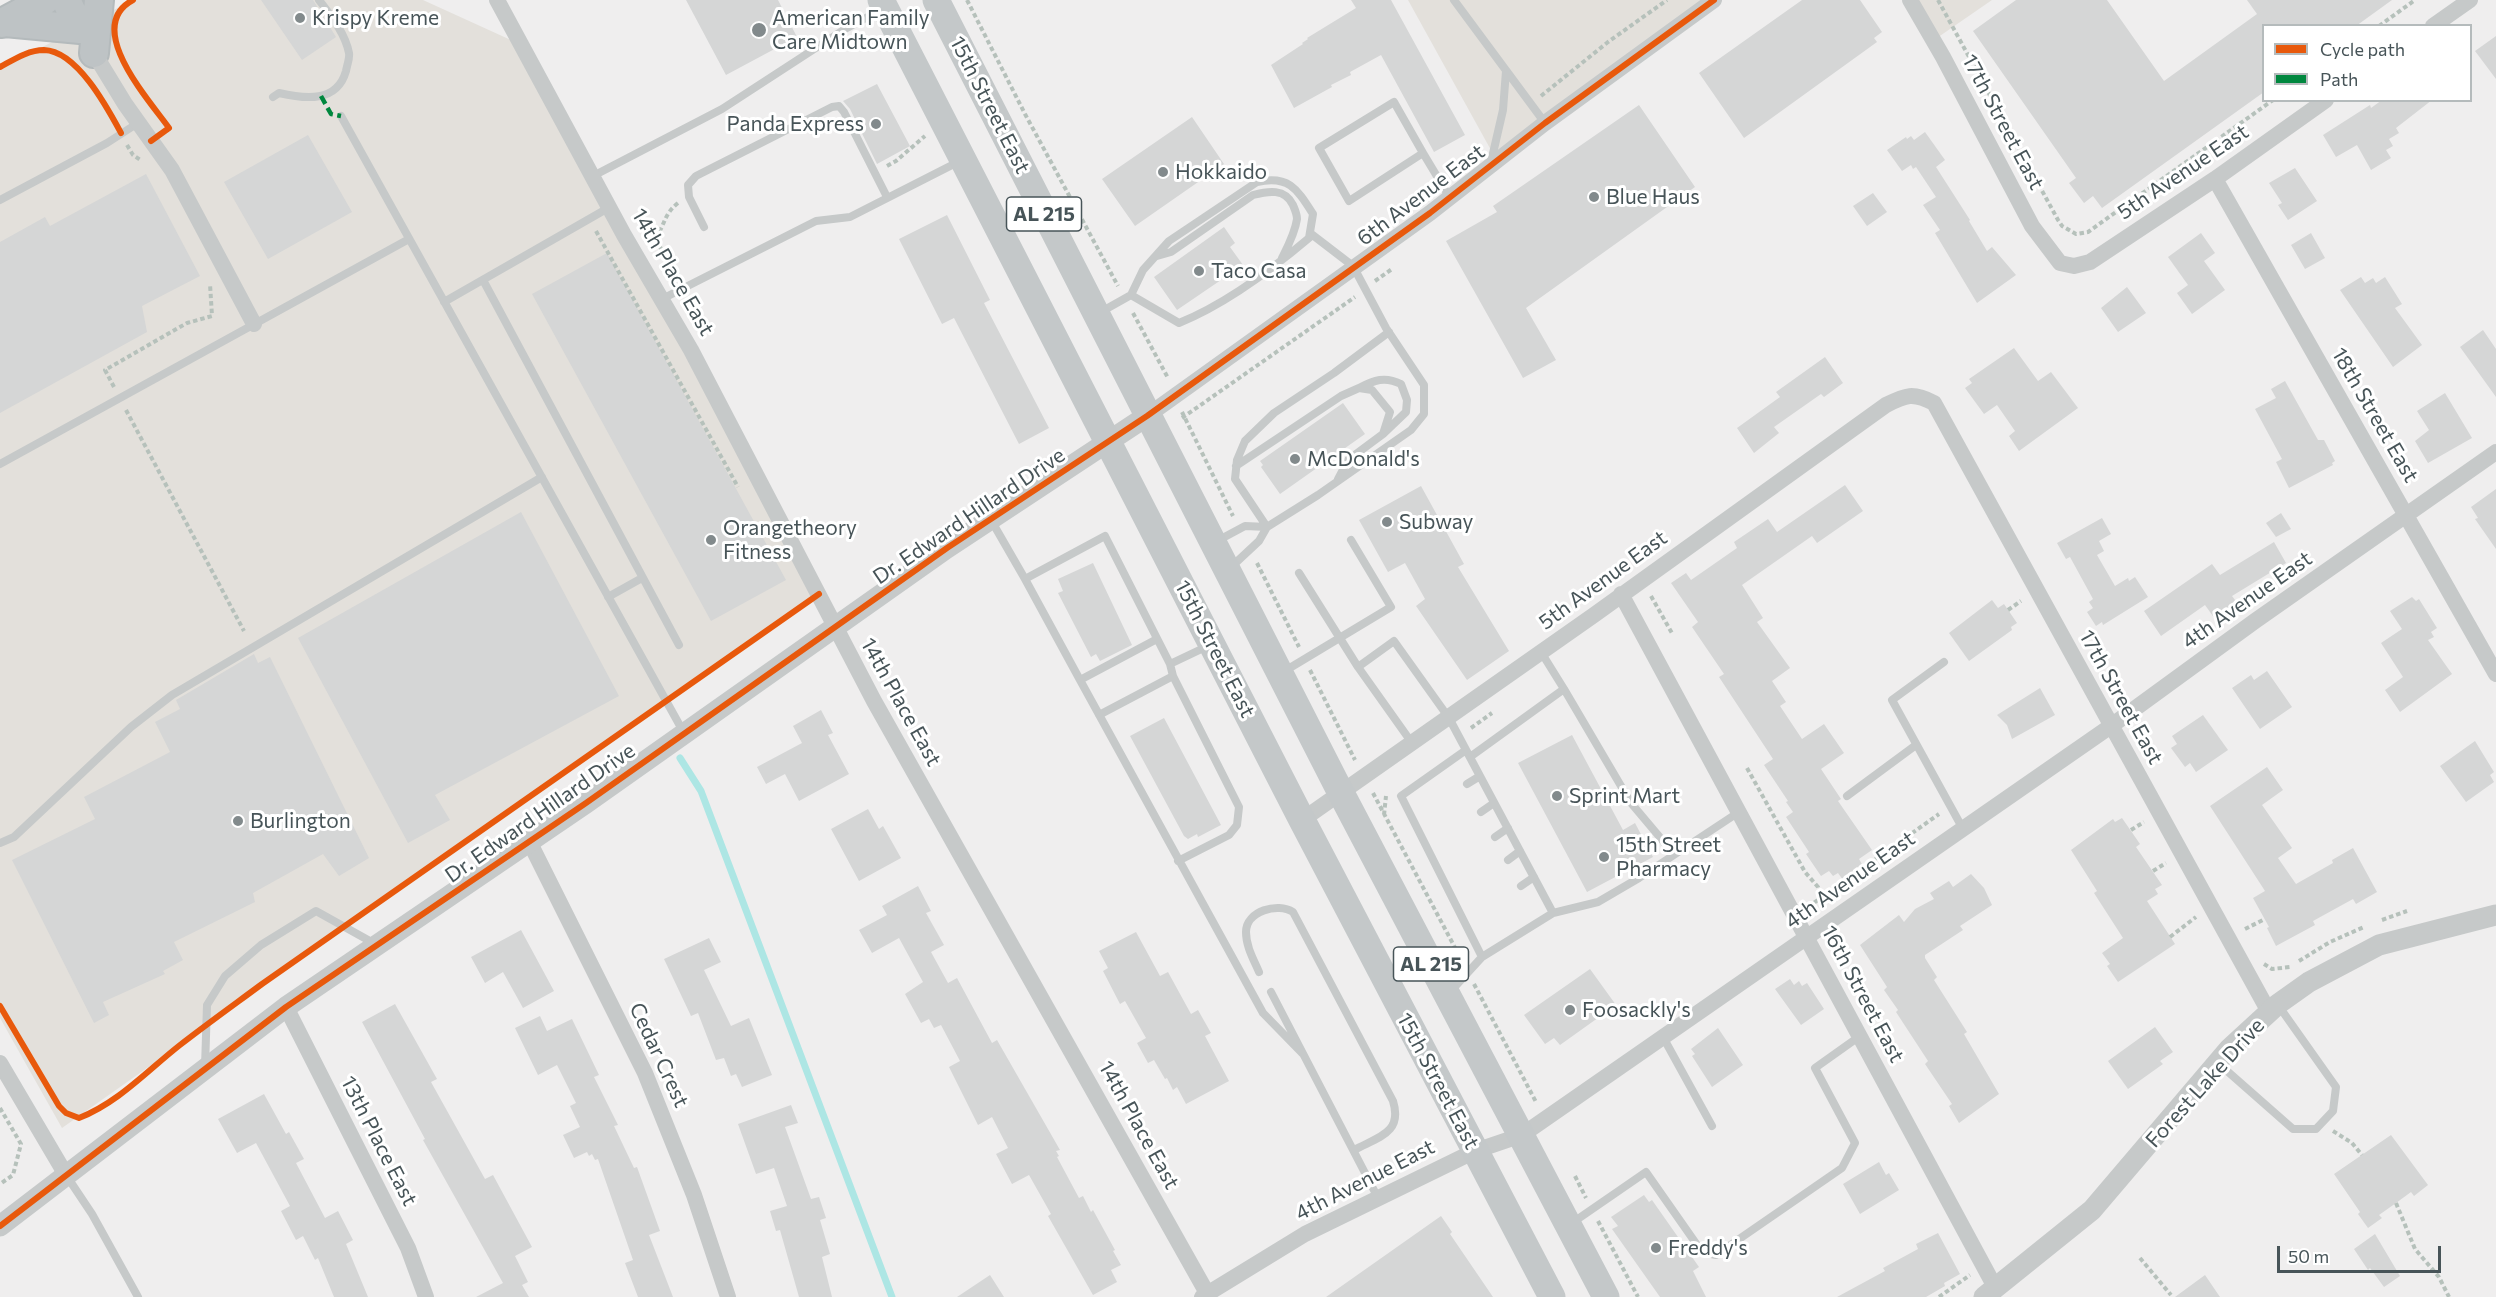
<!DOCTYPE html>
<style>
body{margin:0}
#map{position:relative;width:2496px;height:1297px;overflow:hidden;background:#efeeee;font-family:Commissioner,sans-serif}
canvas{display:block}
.legend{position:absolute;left:2262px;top:24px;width:210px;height:78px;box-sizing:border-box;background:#fff;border:2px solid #b5bbbc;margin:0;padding:8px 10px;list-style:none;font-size:18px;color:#475458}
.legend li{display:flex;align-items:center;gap:12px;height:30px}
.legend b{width:30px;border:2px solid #b5bbbc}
.scale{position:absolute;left:2277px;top:1246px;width:164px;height:27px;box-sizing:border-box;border:3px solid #475458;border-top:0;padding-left:8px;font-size:18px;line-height:21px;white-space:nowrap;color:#475458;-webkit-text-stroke:4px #fff;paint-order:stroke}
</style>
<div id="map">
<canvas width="2496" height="1297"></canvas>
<ul class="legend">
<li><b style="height:8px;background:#e8590c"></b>Cycle path</li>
<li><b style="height:8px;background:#00873e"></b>Path</li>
</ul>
<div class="scale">50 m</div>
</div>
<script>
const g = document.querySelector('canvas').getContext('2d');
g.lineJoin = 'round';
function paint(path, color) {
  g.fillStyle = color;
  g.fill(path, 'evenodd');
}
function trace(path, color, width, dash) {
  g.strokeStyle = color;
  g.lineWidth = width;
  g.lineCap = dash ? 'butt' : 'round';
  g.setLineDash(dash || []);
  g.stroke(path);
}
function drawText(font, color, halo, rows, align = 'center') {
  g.font = font + ' Commissioner,sans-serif';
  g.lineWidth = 6;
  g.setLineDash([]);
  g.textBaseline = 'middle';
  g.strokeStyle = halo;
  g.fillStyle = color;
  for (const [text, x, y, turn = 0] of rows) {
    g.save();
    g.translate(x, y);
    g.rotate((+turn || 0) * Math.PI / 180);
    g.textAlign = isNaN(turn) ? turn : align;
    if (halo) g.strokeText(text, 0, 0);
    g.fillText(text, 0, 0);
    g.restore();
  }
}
paint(new Path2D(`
 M133 0H423L524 46 819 594 62 1128 0 1018V69Z
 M1408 0H1712L1497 161Z
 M1910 0H1992L1934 40Z`), '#e3e0db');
trace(new Path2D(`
 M680 758 701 791 892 1297`), '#ade6e4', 7);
paint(new Path2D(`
 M261 0H313L336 37 302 60Z
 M686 0H778L797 37 726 75Z
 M1351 0H1391L1465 135 1434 152 1381 55 1350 72 1351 75 1331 85 1332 87 1294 108 1271 65 1303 44 1302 43 1308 39 1307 38 1356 8Z
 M1802 0H1860L1882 32 1874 38 1877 42 1744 138 1699 73Z
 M2016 0H2107L2164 81 2257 14 2247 0H2392L2356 26H2264V92L2102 208 2093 196 2084 203 2069 183 2076 178 1973 31Z
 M2496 36V79L2475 51Z
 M877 84 910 146 877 164 850 109 843 101Z
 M2382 100H2432L2396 128 2399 133 2389 139 2393 146 2386 150 2391 158 2371 170 2357 145 2336 157 2323 135 2370 105 2371 108Z
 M1639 105 1695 187 1526 308 1556 360 1523 378 1446 241 1497 212 1493 206Z
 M1192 117 1224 164 1135 226 1102 179Z
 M1925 132 1945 160 1936 167 1970 220 1969 221 1987 251 1992 247 2016 275 1977 303 1935 233 1940 230 1923 205 1936 197 1916 167 1913 169 1911 165 1902 171 1887 150 1906 137 1907 139 1911 136 1914 140Z
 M308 135 352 212 268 259 224 182Z
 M2295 168 2317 201 2288 220 2278 205 2282 203 2269 183Z
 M146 174 200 276 142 306 147 332 0 413V242L45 217 50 226Z
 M1873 193 1887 212 1867 226 1853 206Z
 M947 215 990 300 984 303 1049 428 1019 444 954 318 942 324 899 239Z
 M1224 227 1235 243 1230 247 1243 265 1177 310 1154 277Z
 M2201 233 2215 253 2204 261 2225 290 2192 314 2177 293 2188 285 2168 257Z
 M2311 233 2325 258 2305 269 2291 245Z
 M607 253 786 580 711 621 532 294Z
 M2361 277 2365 283 2373 278 2376 283 2385 277 2402 304 2395 308 2422 345 2393 367 2340 290Z
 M2127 287 2146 313 2118 332 2101 308Z
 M2483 330 2496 349V397L2460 347Z
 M2014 348 2038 381 2051 372 2078 408 2019 451 2009 436 2015 431 1997 405 1984 414 1965 388 1972 383 1969 379Z
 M1825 357 1843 383 1824 397 1821 394 1774 427 1779 433 1754 453 1737 428 1780 397 1776 392Z
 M2285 381 2318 440H2324L2335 461 2332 463 2333 465 2289 488 2276 462 2282 459 2255 409 2276 398 2271 389Z
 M2445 393 2472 438 2428 463 2415 441 2429 430 2417 411Z
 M1343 403 1365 434 1280 494 1261 467 1263 465 1260 461Z
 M1845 485 1863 511 1817 543 1812 536 1742 585 1763 618 1757 622 1790 668 1772 681 1786 702 1780 706 1802 739 1824 724 1844 753 1821 769 1841 799 1838 801 1872 850 1859 859 1863 866 1843 880 1838 873 1833 876 1829 871 1821 876 1806 854 1809 852 1786 817 1793 812 1786 802 1788 801 1764 765 1773 759 1719 677 1724 674 1692 627 1698 622 1671 583 1686 573 1691 580 1737 548 1734 542 1768 519 1777 532Z
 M1421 486 1464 564 1458 567 1509 651 1467 680 1416 606 1425 599 1405 563 1388 572 1359 520Z
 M2496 489V549L2475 519 2478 518 2471 507Z
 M521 512 619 696 435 795 450 820 408 843 298 638Z
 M2281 513 2291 529 2276 537 2266 523Z
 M2102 518 2111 534 2099 541 2104 551 2097 555 2115 586 2128 578 2129 581 2135 577 2148 597 2103 625 2102 622 2096 626 2087 612 2093 608 2089 602 2093 599 2070 557 2066 559 2057 543Z
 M2274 542 2286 563 2232 596 2238 604 2215 619 2205 605 2161 636 2144 611 2212 564 2220 575Z
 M1093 563 1132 645 1100 661 1096 654 1091 657 1058 593 1063 591 1058 579Z
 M2412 597 2416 601 2419 599 2437 628 2431 632 2434 637 2428 640 2452 674 2400 712 2385 690 2403 677 2381 643 2402 629 2390 611Z
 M1992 600 1998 608 2004 604 2017 623 2011 627 2012 630 1969 661 1949 633Z
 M254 654 258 663 270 657 369 858 339 876 323 854 253 893 255 902 174 942 183 960 163 971 165 974 103 1002 109 1015 94 1023 12 860 95 819 84 797 170 752 155 722 180 709 176 700Z
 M2267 671 2292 707 2260 729 2232 688 2251 675 2254 680Z
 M2040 688 2055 715 2012 739 2007 725 1997 715Z
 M821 710 833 733 828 735 849 774 799 801 785 774 766 784 757 767 802 743 793 726Z
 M2203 715 2228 750 2196 772 2190 763 2185 767 2171 748 2177 744 2172 736Z
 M1164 718 1221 825 1198 837 1197 834 1188 839 1184 836 1130 736Z
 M1572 735 1623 830 1635 823 1653 857 1587 892 1518 763Z
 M2475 741 2494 772 2490 775 2494 782 2466 802 2440 766Z
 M2267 767 2283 790 2262 805 2292 848 2278 858 2296 884 2333 863 2332 860 2353 848 2377 892 2356 904 2353 899 2313 921 2315 925 2276 946 2267 928 2269 927 2253 898 2265 891 2210 806Z
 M868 809 879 829 883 826 901 858 859 881 831 829Z
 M2122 818 2140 844 2136 847 2162 885 2155 889 2158 894 2147 901 2175 944 2118 982 2107 966 2110 964 2102 953 2123 938 2094 893 2097 891 2071 850 2113 819 2115 822Z
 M1971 874 1984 888 1992 905 1960 926 1963 930 1925 955V958L1937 977 1934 980 1967 1032 1964 1034 1999 1094 1959 1123 1949 1106 1952 1104 1925 1064 1928 1061 1896 1012 1898 1010 1884 990 1887 987 1860 945 1899 915 1904 922 1915 909 1934 899 1930 893 1949 881 1953 887Z
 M918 886 931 911 926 913 944 945 931 952 948 983 957 978 992 1043 997 1040 1060 1150 1056 1151 1059 1156 1057 1157 1079 1198 1083 1196 1091 1212 1093 1210 1115 1250 1113 1251 1121 1265 1111 1270 1117 1282 1093 1295 1048 1216 1051 1214 1029 1175 1012 1184 996 1154 1008 1148 992 1117 978 1125 949 1067 960 1061 941 1025 934 1028 929 1019 921 1023 905 994 923 982 899 938 872 953 859 930 887 915 882 906Z
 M521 930 554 991 523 1008 503 972 485 983 471 957Z
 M1136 932 1160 976 1168 972 1191 1014 1198 1010 1211 1033 1205 1036 1229 1081 1186 1104 1177 1087 1173 1090 1167 1078 1165 1079 1154 1060 1148 1063 1137 1043 1146 1038 1125 1001 1120 1004 1103 971 1108 968 1099 951Z
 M709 938 721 962 704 970 731 1026 749 1018 772 1075 742 1087 736 1074 731 1076 724 1058 716 1060 698 1013 691 1016 664 959Z
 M1590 969 1616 1005 1560 1045 1554 1038 1545 1044 1524 1015Z
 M1790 979 1794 985 1799 981 1802 986 1807 983 1824 1009 1801 1025 1775 989Z
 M395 1004 437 1079 431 1082 485 1179 493 1175 532 1247 515 1256 528 1282 522 1285 529 1297H476L503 1283 423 1140 425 1139 362 1022Z
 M540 1016 547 1031 572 1019 599 1075 594 1077 618 1125 614 1126 634 1168 637 1167 660 1231 649 1235 673 1297H638L625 1263 633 1260 598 1159 595 1160 592 1154 589 1156 587 1152 574 1158 563 1135 580 1127 570 1106 576 1103 557 1065 538 1075 515 1028Z
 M2155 1027 2173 1052 2160 1061 2163 1064 2128 1089 2108 1061Z
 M1718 1028 1743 1065 1712 1087 1692 1056 1695 1054 1691 1049Z
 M264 1094 286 1134 289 1132 304 1159 296 1163 325 1218 338 1211 353 1240 346 1244 368 1297H334L318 1258 315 1260 303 1236 296 1240 281 1211 290 1206 256 1143 237 1153 218 1119Z
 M791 1105 798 1123 785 1127 811 1199 819 1197 826 1218 820 1220 830 1254 822 1257 832 1297H799L780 1230 776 1231 770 1211 787 1206 774 1168 756 1174 738 1124Z
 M2391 1135 2428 1185 2414 1196 2411 1192 2396 1203 2379 1215 2382 1218 2368 1228 2358 1214 2360 1212 2334 1174Z
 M1879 1162 1886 1175 1889 1173 1899 1190 1860 1214 1843 1184Z
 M1644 1195 1649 1202 1652 1200 1699 1267 1693 1271 1706 1297H1660L1612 1229 1618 1226 1611 1217Z
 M1441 1216 1452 1232 1450 1234 1493 1297H1326Z
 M1938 1233 1960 1274 1944 1283 1945 1286 1926 1297H1837L1885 1271 1883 1268 1918 1249 1916 1244Z
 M2375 1234 2400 1276 2384 1287 2370 1268 2368 1270 2354 1249Z
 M990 1275 1004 1297H957Z
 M2205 1275 2220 1297H2175Z`), '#d5d6d6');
const trunk = new Path2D(`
 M66 0 80 29
 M5 22 80 29
 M2 23 45 0
 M94 53 99 0`);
trace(trunk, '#b4babc', 32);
trace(new Path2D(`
 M967 0 1025 114 1118 286
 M1938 0 2058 220 2062 226 2076 234 2088 232 2273 100
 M2379 26 2415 0
 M1541 96 1608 42 1667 0
 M127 145 133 155 142 161
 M887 166 896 161 925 136
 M596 231 738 487
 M677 277 655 238C666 224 663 215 678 203
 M1375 281 1392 269
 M1133 313 1168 378
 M114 387 105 370 187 323 212 316 210 284
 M126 410 244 631
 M1182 412 1233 516
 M1182 418 1355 297
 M1257 563 1299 647
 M1651 596 1673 635
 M2008 610 2021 601
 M1310 670 1355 760
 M1471 728 1492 713
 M1747 768 1805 872 1818 887 1822 900
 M1373 793 1461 959
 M1384 815 1386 796
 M2131 830 2144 822
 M2153 871 2166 863
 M1808 907 1939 814
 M2382 920 2407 911
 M2245 929 2265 919
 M2170 937 2196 917
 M2299 961 2330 942 2364 927
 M2264 964 2272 969 2290 967
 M1474 984 1536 1102
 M0 1108 21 1144 13 1175 0 1184
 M2333 1131 2352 1143 2362 1155
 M1575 1176 1586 1198
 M2396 1203 2415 1249 2439 1277 2449 1297
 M1598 1221 1638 1297
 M2140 1258 2171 1295
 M1939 1297 1970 1275`), '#b6c1bb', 4, [4.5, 3]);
trace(new Path2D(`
 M1454 0 1545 123
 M273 97 279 93C305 99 337 103 346 71 347 65 350 58 349 53 345 33 331 16 319 0
 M341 116 684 733
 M1423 153 1394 102 1319 148 1349 201 1423 153 1450 198
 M1491 162 1503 110 1506 71
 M593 176 722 109 845 29 881 10
 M0 200 107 143 138 123
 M704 227 689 197 688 185 696 176 832 107 839 106 844 112 887 197
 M1157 256 1171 252 1253 195C1268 191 1285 188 1293 205 1295 210 1297 214 1297 219 1295 233 1288 246 1282 258
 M483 280 679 645
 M662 299 816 221 850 217 960 161
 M444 302 610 207
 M1099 313 1131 295 1143 270 1169 241 1257 182C1289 175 1297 189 1313 214L1309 238C1270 271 1226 304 1179 323L1131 295
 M1359 388C1374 380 1385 376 1401 384L1407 400 1406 412 1383 434
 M0 464 409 239
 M1236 466 1341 396 1359 388 1372 390 1390 412 1383 434 1348 460 1338 479
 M991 520 1025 579
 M1267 527 1235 479 1237 460 1245 441 1274 413 1334 373 1389 332
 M1217 541 1245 526 1267 527
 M1229 569 1259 541 1267 527 1318 495 1411 430 1424 414V385L1386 328 1353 266 1310 233
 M1299 573 1358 667
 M608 597 642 578
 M1157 639 1080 680 1025 579 1105 536 1170 664 1173 676 1239 807 1237 825 1229 835 1178 861
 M1944 662 1892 700 1963 829
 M1170 664 1210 645
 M1283 672 1391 607 1351 540
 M1080 680 1263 1013 1303 1054
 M1564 689 1631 803 1674 854
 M1099 715 1173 676
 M1412 743 1358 667 1394 641 1449 718 1553 913
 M1466 750 1401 796 1482 957
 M1470 757 1564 689 1541 652
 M1467 784 1480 776
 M1847 796 1916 745
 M1481 812 1494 803
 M1495 837 1508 828
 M0 843 14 837 131 727 172 695 542 477
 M1508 860 1520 851
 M1521 886 1534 877
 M1259 972C1254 960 1246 947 1246 932 1246 911 1278 902 1293 912L1393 1101C1403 1133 1378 1137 1354 1150
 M1271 992 1378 1198
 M1450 992 1482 957 1553 913 1598 902 1639 878 1739 812
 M1663 1037 1712 1126
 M2218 1063 2293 1129H2316L2333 1111 2336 1087 2278 1005
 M205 1067 207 1005 225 976 261 945 316 911 377 945
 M66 1175 92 1214 138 1297
 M1572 1223 1646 1172 1702 1252 1716 1255 1842 1168 1855 1143 1815 1068 1860 1036`), '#c6c9c9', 8);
trace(new Path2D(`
 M497 0 624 235 691 350 874 701 1207 1293
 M1910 0 1943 57 2032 226 2060 263 2074 266 2090 262 2215 179 2326 100
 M2433 26 2470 0
 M89 45 125 104 172 170 254 324
 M2215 179 2496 674
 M1147 416 1430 213 1545 123 1714 0
 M1621 594 1996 1289
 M1302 820 1594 615 1886 405C1906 395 1913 392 1934 403L2269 1012
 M529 841 645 1073 694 1195 728 1297
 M286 1007 408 1248 426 1297
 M0 1063 66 1175
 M1202 1297 1305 1234 1475 1151 1522 1135 2111 726 2255 621 2496 452`), '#c6c9c9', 16);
trace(new Path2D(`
 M0 1226 286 1007 586 803 947 548 1147 416
 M1984 1297 2092 1210 2229 1049 2278 1004 2309 982 2379 945 2496 915`), '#c6c9c9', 21);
trace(new Path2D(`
 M881 0 1302 820 1552 1297
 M936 0 1341 793 1606 1297`), '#c4c8c9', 27);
trace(trunk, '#bec3c5', 28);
trace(new Path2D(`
 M321 96 331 114 341 116`), '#00873e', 4.5, [9, 4.5]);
trace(new Path2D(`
 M133 0C82 27 150 101 169 128L151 141
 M0 67C13 60 28 50 44 50 77 51 107 107 121 133
 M0 1006 59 1106 66 1113 79 1118C118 1103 148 1070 180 1045 207 1024 235 1004 262 984L819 594
 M0 1226 286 1007 586 803 947 548 1147 416 1430 213 1545 123 1714 0`), '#e8590c', 6);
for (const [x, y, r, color] of [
 [300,18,6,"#828a8c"],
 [759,30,8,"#828a8c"],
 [876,124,6,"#828a8c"],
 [1163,172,6,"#828a8c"],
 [1594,197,6,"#828a8c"],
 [1199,271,6,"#828a8c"],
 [1295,459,6,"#828a8c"],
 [1387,522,6,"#828a8c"],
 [711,540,6,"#828a8c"],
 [1557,796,6,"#828a8c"],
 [238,821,6,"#828a8c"],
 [1604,857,6,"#828a8c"],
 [1570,1010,6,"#828a8c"],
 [1656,1248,6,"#828a8c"]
]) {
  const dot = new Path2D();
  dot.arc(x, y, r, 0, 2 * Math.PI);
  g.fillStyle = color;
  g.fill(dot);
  trace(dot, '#fff', 2);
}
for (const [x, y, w] of [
 [1044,214,75],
 [1431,964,75]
]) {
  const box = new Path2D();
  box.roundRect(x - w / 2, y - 17, w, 34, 4.5);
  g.fillStyle = '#fff';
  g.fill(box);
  trace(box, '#475458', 1.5);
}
drawText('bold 20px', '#475458', null, [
 ["AL 215",1044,214],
 ["AL 215",1431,964]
]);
drawText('21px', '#475458', '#fff', [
 ["Krispy Kreme",312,18],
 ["American Family",772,18],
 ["Care Midtown",772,42],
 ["Panda Express",864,124,"right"],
 ["Hokkaido",1175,172],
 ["Blue Haus",1606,197],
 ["Taco Casa",1211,271],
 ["McDonald's",1307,459],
 ["Subway",1399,522],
 ["Orangetheory",723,528],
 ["Fitness",723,552],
 ["Sprint Mart",1569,796],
 ["Burlington",250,821],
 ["15th Street",1616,845],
 ["Pharmacy",1616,869],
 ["Foosackly's",1582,1010],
 ["Freddy's",1668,1248]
], 'left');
drawText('21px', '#475458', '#fff', [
 ["15th Street East",990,105,63],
 ["17th Street East",2003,122,62],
 ["5th Avenue East",2183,172,-34],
 ["6th Avenue East",1421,195,-37],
 ["14th Place East",673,272,60],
 ["18th Street East",2375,415,60],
 ["Dr. Edward Hillard Drive",969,516,-34],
 ["5th Avenue East",1603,580,-36],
 ["4th Avenue East",2247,600,-35],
 ["15th Street East",1215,649,63],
 ["17th Street East",2121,697,61],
 ["14th Place East",901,702,61],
 ["Dr. Edward Hillard Drive",540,813,-35],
 ["4th Avenue East",1850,880,-35],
 ["16th Street East",1863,994,62],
 ["Cedar Crest",659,1055,65],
 ["15th Street East",1438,1081,62],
 ["Forest Lake Drive",2205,1083,-48],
 ["14th Place East",1139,1125,61],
 ["13th Place East",379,1141,63],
 ["4th Avenue East",1365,1180,-27]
]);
</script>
